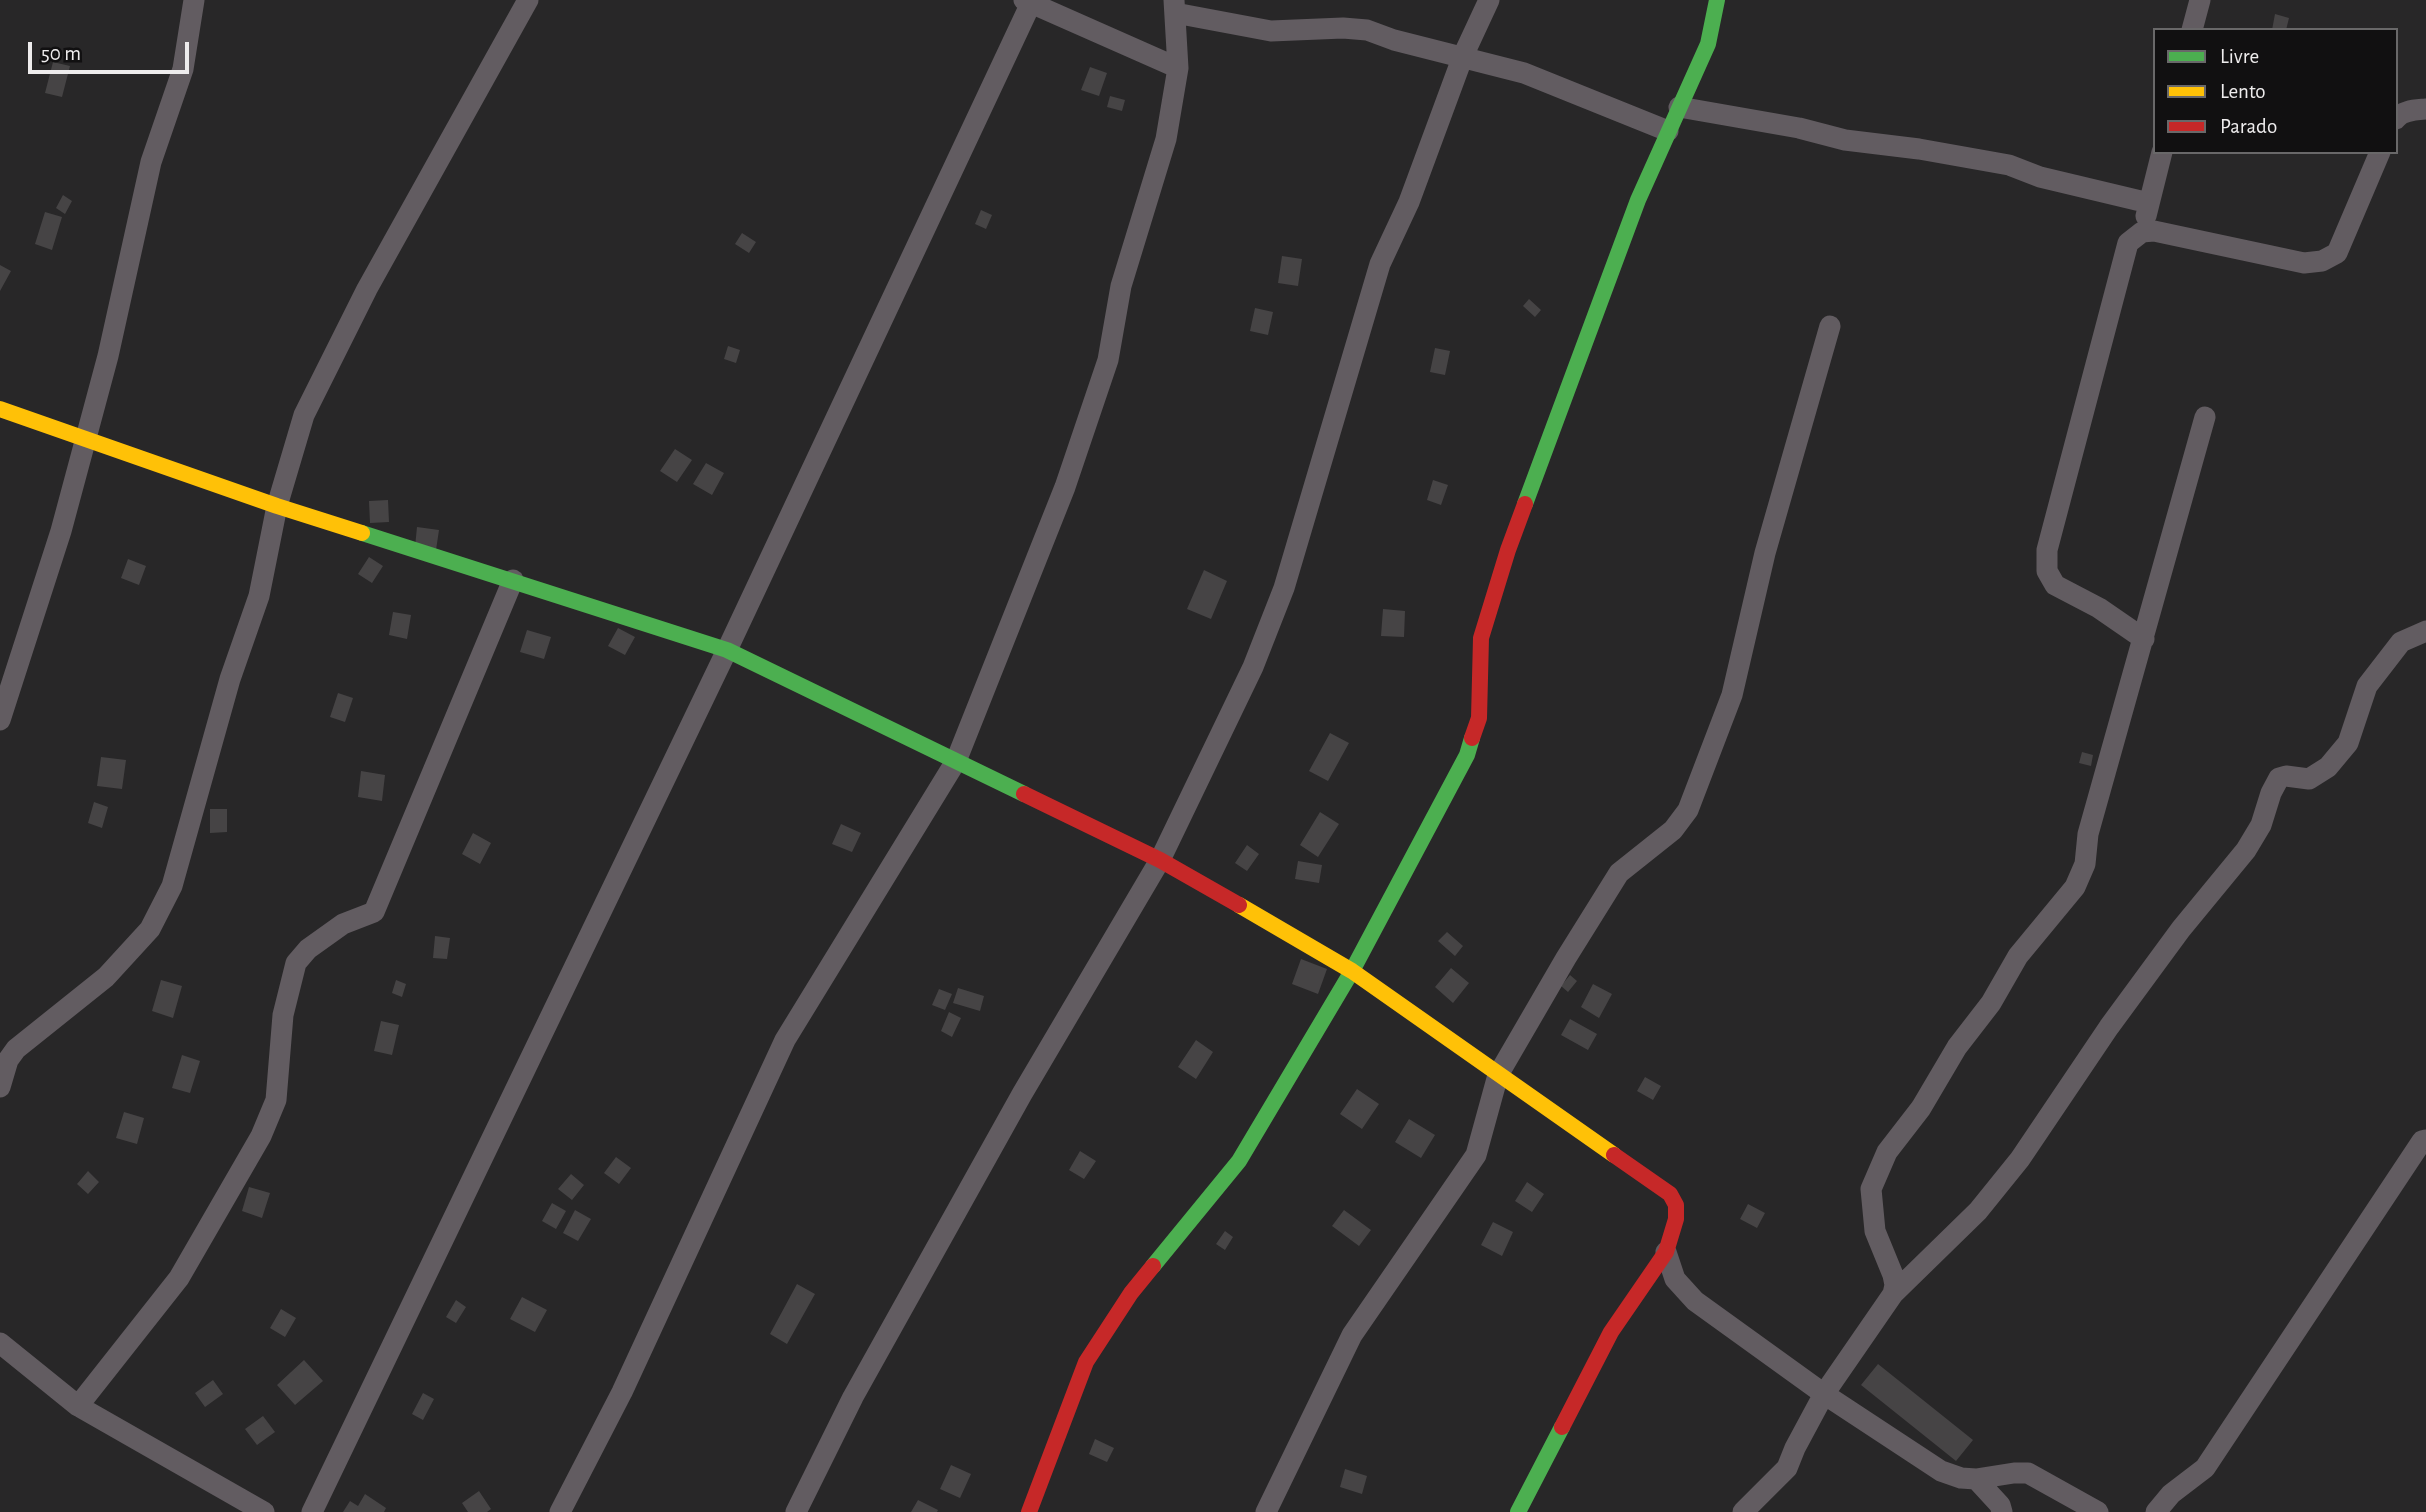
<!DOCTYPE html>
<style>
body{margin:0}
#map{position:relative;width:2426px;height:1512px;overflow:hidden;background:#282728;font-family:"Alegreya Sans",sans-serif}
canvas{display:block}
.legend{position:absolute;left:2153px;top:28px;width:245px;height:126px;box-sizing:border-box;background:#111011;border:2px solid #696869;margin:0;padding:9px 12px;list-style:none;font-size:21px;color:#eeeced}
.legend li{display:flex;align-items:center;gap:14px;height:35px}
.legend b{width:35px;border:2px solid #696869}
.scale{position:absolute;left:28px;top:42px;width:161px;height:32px;box-sizing:border-box;border:4px solid #eeeced;border-top:0;padding-left:9px;font-size:21px;line-height:24px;white-space:nowrap;color:#eeeced;-webkit-text-stroke:5px #111011;paint-order:stroke}
</style>
<div id="map">
<canvas width="2426" height="1512"></canvas>
<ul class="legend">
<li><b style="height:9px;background:#4caf50"></b>Livre</li>
<li><b style="height:9px;background:#ffc107"></b>Lento</li>
<li><b style="height:9px;background:#c62828"></b>Parado</li>
</ul>
<div class="scale">50 m</div>
</div>
<script>
const g = document.querySelector('canvas').getContext('2d');
g.lineJoin = 'round';
function paint(path, color) {
  g.fillStyle = color;
  g.fill(path, 'evenodd');
}
function trace(path, color, width, dash) {
  g.strokeStyle = color;
  g.lineWidth = width;
  g.lineCap = dash ? 'butt' : 'round';
  g.setLineDash(dash || []);
  g.stroke(path);
}
paint(new Path2D(`
 M2275 14 2289 18 2286 30H2272Z
 M53 62 70 66 62 97 45 93Z
 M1090 67 1107 73 1099 96 1081 90Z
 M1110 96 1125 100 1122 111 1107 107Z
 M63 195 72 201 65 214 56 208Z
 M981 210 992 215 986 229 975 224Z
 M45 212 62 217 52 250 35 244Z
 M742 233 756 242 749 253 735 244Z
 M1282 256 1302 259 1298 286 1278 283Z
 M0 265 11 271 0 291Z
 M1529 299 1541 310 1535 317 1523 306Z
 M1255 308 1273 312 1268 335 1250 331Z
 M728 346 740 350 736 363 724 359Z
 M1435 348 1450 351 1445 375 1430 372Z
 M675 449 692 460 677 482 660 471Z
 M706 463 724 473 712 495 693 484Z
 M1433 480 1448 485 1441 505 1427 500Z
 M388 500 389 522 370 523 369 501Z
 M417 527 439 530 436 550 415 547Z
 M369 557 383 566 372 583 358 574Z
 M128 559 146 566 139 585 121 578Z
 M1204 570 1227 581 1211 619 1187 609Z
 M1383 609 1405 611 1404 637 1381 636Z
 M393 612 411 615 407 639 389 635Z
 M618 628 635 637 625 655 608 646Z
 M527 630 551 637 544 659 520 652Z
 M338 693 353 698 345 722 330 717Z
 M1330 733 1349 743 1328 781 1309 771Z
 M2082 752 2093 755 2091 766 2079 763Z
 M101 757 126 760 122 789 97 786Z
 M361 771 385 775 382 801 358 797Z
 M94 802 108 807 102 828 88 823Z
 M210 809H227V832L210 833Z
 M1320 812 1339 824 1318 857 1300 845Z
 M841 824 861 833 852 852 832 844Z
 M473 833 491 843 480 864 462 854Z
 M1247 845 1259 854 1247 871 1235 863Z
 M1298 861 1322 865 1319 883 1295 879Z
 M1447 932 1463 946 1455 956 1438 941Z
 M435 936 450 938 447 959 433 958Z
 M1301 959 1327 969 1318 994 1292 984Z
 M1451 968 1469 983 1453 1003 1435 987Z
 M1570 975 1577 981 1568 992 1561 986Z
 M161 980 182 986 173 1018 152 1011Z
 M396 980 406 984 402 997 392 993Z
 M1593 984 1612 994 1599 1018 1581 1007Z
 M958 988 984 996 980 1011 953 1003Z
 M939 989 952 994 945 1010 932 1005Z
 M949 1012 961 1018 952 1037 941 1031Z
 M1570 1019 1597 1034 1588 1050 1561 1035Z
 M381 1021 399 1025 392 1055 374 1051Z
 M1196 1040 1213 1052 1196 1079 1178 1067Z
 M182 1055 200 1061 190 1093 172 1088Z
 M1645 1077 1661 1086 1653 1100 1637 1091Z
 M1357 1089 1379 1104 1362 1129 1340 1114Z
 M124 1112 144 1118 137 1144 116 1138Z
 M1409 1119 1435 1135 1421 1158 1395 1142Z
 M1080 1151 1096 1161 1084 1179 1069 1170Z
 M616 1157 631 1168 619 1184 604 1173Z
 M88 1171 99 1182 88 1194 77 1184Z
 M571 1174 584 1185 572 1200 558 1189Z
 M1527 1182 1544 1194 1532 1212 1515 1201Z
 M249 1187 270 1193 262 1218 242 1211Z
 M552 1203 566 1211 556 1229 542 1221Z
 M1748 1204 1765 1213 1757 1228 1740 1219Z
 M575 1210 591 1219 578 1241 563 1233Z
 M1344 1210 1371 1230 1359 1246 1332 1226Z
 M1493 1222 1513 1232 1502 1256 1481 1245Z
 M1225 1231 1233 1237 1225 1250 1216 1244Z
 M797 1284 815 1294 787 1344 770 1334Z
 M522 1297 547 1310 535 1332 510 1319Z
 M456 1300 466 1307 456 1323 446 1317Z
 M281 1309 296 1318 285 1337 270 1328Z
 M304 1360 323 1381 295 1405 277 1385Z
 M1878 1364 1973 1440 1956 1461 1861 1385Z
 M213 1380 223 1394 205 1407 195 1393Z
 M423 1393 434 1399 423 1420 412 1414Z
 M263 1416 275 1432 257 1445 245 1429Z
 M1095 1439 1114 1448 1107 1462 1089 1454Z
 M951 1465 971 1474 960 1498 940 1489Z
 M1345 1469 1367 1476 1362 1494 1340 1487Z
 M479 1491 491 1509 487 1512H468L462 1503Z
 M365 1494 386 1508 384 1512H343L350 1501 358 1506Z
 M918 1500 938 1510 937 1512H911Z`), '#464445');
trace(new Path2D(`
 M1024 0 1178 68
 M1175 13 1271 31 1343 28 1367 30 1394 40 1524 73 1668 131
 M2192 30 2200 0
 M1679 107 1799 128 1845 140 1919 149 2009 165 2040 177 2149 203
 M2396 119C2402 110 2416 110 2426 109
 M2146 216 2162 152
 M2144 639 2099 608 2055 585 2047 571V550L2128 243 2142 232 2154 231 2304 263 2322 261 2337 253 2380 152
 M0 720 61 531 108 356 151 162 183 69 194 0
 M0 1087 8 1060 16 1049 106 977 150 929 172 886 230 679 259 596 277 506 304 415 367 289 528 0
 M1666 1252 1675 1279 1695 1301 1824 1394 1941 1471 1961 1478 1976 1479 2014 1473H2028L2098 1512
 M1893 1294 1978 1211 2020 1159 2109 1027 2181 929 2246 850 2261 825 2271 793 2279 778 2286 776 2309 779 2328 767 2348 743 2367 686 2401 642 2426 631
 M0 1343 78 1406 264 1512
 M78 1406 179 1278 261 1136 276 1100 283 1015 296 963 308 949 343 924 374 912 513 580
 M1976 1479 2000 1505 2002 1512
 M312 1512 727 650 1031 3
 M560 1512 622 1392 785 1040 956 761 1065 487 1108 360 1121 286 1166 139 1178 68 1174 0
 M796 1512 853 1397 1022 1094 1160 860 1253 667 1284 588 1380 264 1409 202 1463 56 1489 0
 M1266 1512 1352 1335 1476 1155 1498 1075 1566 958 1619 873 1673 830 1688 810 1732 695 1765 553 1830 326
 M1743 1512 1787 1468 1795 1448 1824 1394 1893 1294 1895 1285 1893 1275 1875 1231 1871 1189 1887 1152 1921 1108 1957 1047 1991 1003 2018 956 2075 887 2085 864 2088 834 2205 417
 M2156 1512 2171 1494 2205 1468 2422 1141 2426 1140`), '#625c61', 21);
trace(new Path2D(`
 M1525 504 1638 200 1708 44 1717 0
 M362 533 727 650 1024 794
 M1153 1266 1239 1161 1352 971 1467 755 1472 738
 M1518 1512 1562 1427`), '#4caf50', 16);
trace(new Path2D(`
 M0 409 277 506 362 533
 M1239 905 1352 971 1614 1155`), '#ffc107', 16);
trace(new Path2D(`
 M1472 738 1479 718 1481 638 1508 550 1525 504
 M1024 794 1160 860 1239 905
 M1562 1427 1611 1332 1666 1252 1676 1219V1205L1670 1194 1614 1155
 M1029 1512 1086 1362 1131 1293 1153 1266`), '#c62828', 16);
</script>
